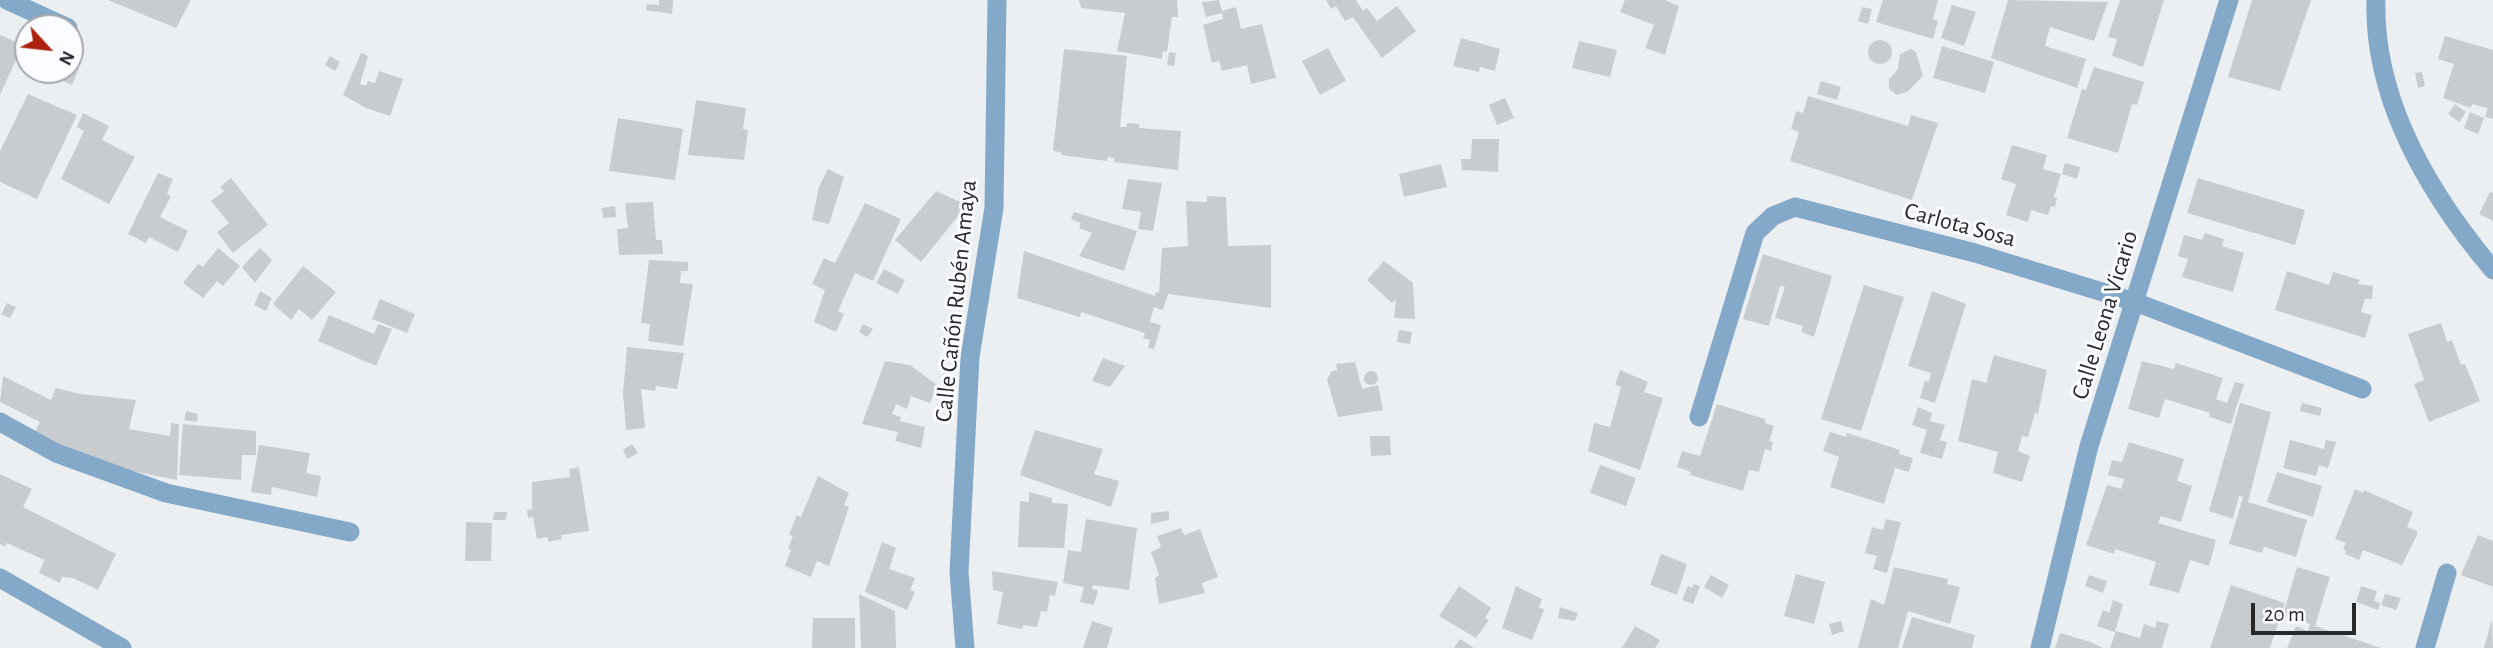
<!DOCTYPE html>
<meta charset="utf-8">
<style>
body{margin:0}
#map{position:relative;width:2493px;height:648px;overflow:hidden;background:#eceff2;font-family:"Alegreya Sans",sans-serif}
canvas{display:block}
.north{position:absolute;left:14px;top:14px;width:70px;height:70px;box-sizing:border-box;background:#fafcff;border:2px solid #a6a8aa;border-radius:50%;rotate:117deg;font-size:19px;font-weight:700;line-height:28px;text-align:center;color:#28292a}
.north::after{content:'';display:block;margin:auto;width:24px;height:32px;background:#af210f;clip-path:polygon(50% 0,100% 100%,50% 72%,0 100%)}
.scale{position:absolute;left:2251px;top:603px;width:105px;height:32px;box-sizing:border-box;border:4px solid #28292a;border-top:0;padding-left:9px;font-size:21px;line-height:24px;white-space:nowrap;color:#28292a;-webkit-text-stroke:5px #fafcff;paint-order:stroke}
</style>
<div id="map">
<canvas width="2493" height="648"></canvas>
<div class="north">N</div>
<div class="scale">20 m</div>
</div>
<script>
const g = document.querySelector('canvas').getContext('2d');
g.lineJoin = 'round';
function paint(path, color) {
  g.fillStyle = color;
  g.fill(path, 'evenodd');
}
function trace(path, color, width, dash) {
  g.strokeStyle = color;
  g.lineWidth = width;
  g.lineCap = dash ? 'butt' : 'round';
  g.setLineDash(dash || []);
  g.stroke(path);
}
function drawText(font, color, halo, rows, align = 'center') {
  g.font = font + ' "Alegreya Sans",sans-serif';
  g.lineWidth = 6;
  g.setLineDash([]);
  g.textBaseline = 'middle';
  g.strokeStyle = halo;
  g.fillStyle = color;
  for (const [text, x, y, turn = 0] of rows) {
    g.save();
    g.translate(x, y);
    g.rotate((+turn || 0) * Math.PI / 180);
    g.textAlign = isNaN(turn) ? turn : align;
    if (halo) g.strokeText(text, 0, 0);
    g.fillText(text, 0, 0);
    g.restore();
  }
}
paint(new Path2D(`
 M108 0H191L176 28Z
 M659 0H673L672 14 646 10 647 4 659 5Z
 M1079 0H1177L1178 17H1172L1167 52 1163 51 1162 59 1117 51 1125 13 1081 8Z
 M1219 0 1222 11 1236 7 1241 29 1262 24 1276 78 1251 84 1247 65 1222 71 1219 61 1212 63 1203 25 1223 19 1222 13 1206 17 1202 2Z
 M1326 0H1356L1363 11 1367 8 1377 21 1397 6 1416 31 1382 58 1353 17 1345 21 1336 6 1331 9Z
 M1625 0H1665L1679 6 1665 55 1645 48 1654 25 1620 12Z
 M1883 0H1938L1933 19 1938 21 1933 39 1876 22Z
 M2008 0 2108 2 2094 41 2050 27 2045 46 2086 59 2077 88 1991 58Z
 M2120 0H2164L2143 67 2112 56 2117 39 2108 37Z
 M2252 0H2311L2280 91 2228 77Z
 M1952 5 1976 12 1964 46 1941 38Z
 M1862 7 1872 9 1868 24 1858 21Z
 M0 35 28 47V52L21 49 0 95Z
 M2445 36 2493 50V119L2485 117 2488 108 2472 104 2471 108 2443 98 2454 64 2438 59Z
 M1461 38 1500 49 1495 71 1480 67 1479 72 1453 66Z
 M1868 52a12 12 0 1 1 24 0a12 12 0 1 1-24 0Z
 M1579 41 1617 50 1610 77 1572 68Z
 M1942 46 1994 62 1985 93 1933 78Z
 M1328 48 1346 81 1320 95 1302 61Z
 M1064 49 1127 56 1120 127H1126L1127 123 1139 124V128L1181 131 1178 170 1114 162 1115 158 1108 157 1107 161 1061 155V152L1053 151Z
 M1911 49 1916 52 1923 76 1907 92 1897 95 1889 89V79L1898 69 1900 54Z
 M1169 52 1176 53 1174 66 1167 65Z
 M361 53 368 56 360 84 366 86 368 81 375 83 379 71 403 79 390 116 366 108 343 95Z
 M330 56 340 62 335 71 325 65Z
 M70 64 79 68 72 85 54 77 57 70H70Z
 M2094 67 2144 82 2137 105 2132 104 2118 153 2067 138 2082 89 2086 90Z
 M2422 72 2425 86 2418 88 2415 73Z
 M1821 81 1841 87 1837 100 1817 94Z
 M28 94 77 115 37 199 0 182V151Z
 M1808 96 1908 126 1911 115 1938 123 1912 200 1790 161 1799 132 1791 129 1796 111 1803 113Z
 M1505 98 1514 118 1497 125 1489 105Z
 M696 100 746 108 743 129 748 130 744 160 688 155Z
 M2455 104 2466 112 2459 122 2448 114Z
 M2470 112 2484 118 2478 134 2464 128Z
 M83 113 109 126 102 140 135 157 109 204 61 179 84 131 77 127Z
 M618 118 683 129 675 180 609 171Z
 M1472 139H1499L1498 172 1462 170 1461 159H1471Z
 M2012 145 2047 155 2043 169 2061 174 2054 197 2057 198 2055 207 2051 206 2048 215 2031 210 2028 222 2006 215 2016 184 2001 179Z
 M2065 163 2080 167 2077 179 2062 174Z
 M1441 164 1447 187 1404 197 1399 174Z
 M828 169 844 177 829 224 812 220 819 187Z
 M158 173 173 179 167 194 171 196 160 217 188 231 178 252 149 237 146 243 128 234Z
 M231 178 268 225 233 253 217 232 229 223 211 201 224 191 220 187Z
 M2198 178 2305 210 2295 245 2187 213Z
 M1128 179 1162 183 1153 231 1138 229 1141 212 1122 209Z
 M936 191 967 205 921 262 895 240Z
 M2490 192 2493 193V221L2479 214Z
 M1207 196 1226 197 1228 246 1271 245V308L1168 294 1163 310 1154 307 1150 322 1161 325 1154 349 1148 348 1150 340 1143 338 1145 333 1081 312 1080 317 1017 298 1024 251 1155 296 1156 292 1159 293 1162 248 1188 246 1186 201 1207 202Z
 M653 202 656 240H662L663 254 619 255 617 229 628 228 625 203Z
 M865 203 901 219 873 281 855 273 838 311 844 314 836 332 814 322 825 290 812 284 824 258 835 263Z
 M615 206 616 217 603 218 602 208Z
 M1074 212 1137 231 1124 271 1079 256 1092 233 1079 228 1081 223 1071 219Z
 M2205 233 2224 239 2222 246 2244 253 2233 292 2182 277 2188 259 2178 256 2184 235 2202 240Z
 M218 248 240 266 223 286 217 281 203 298 183 283 198 264 203 267Z
 M260 248 272 260 255 283 242 267Z
 M1763 254 1832 276 1814 337 1801 332 1803 326 1775 318 1785 287 1780 286 1769 326 1743 319Z
 M649 260 688 262V271H681L680 283 693 284 683 346 648 341 650 324 641 323Z
 M1384 261 1413 283 1415 319 1394 318 1396 299 1392 303 1367 280Z
 M303 266 336 292 312 320 299 309 291 320 273 304Z
 M884 269 905 280 898 294 876 283Z
 M2287 271 2329 285 2333 272 2360 280 2358 284 2373 286 2372 299H2365L2361 312 2372 315 2365 338 2275 310Z
 M1864 285 1904 297 1861 431 1821 419Z
 M260 291 272 298 266 311 254 305Z
 M1932 291 1966 304 1935 403 1920 398 1925 380 1929 382 1931 373 1908 366Z
 M380 299 415 314 407 333 372 319Z
 M7 303 16 307 10 318 1 314Z
 M329 315 374 334 378 324 392 329 376 366 318 341Z
 M2441 323 2447 342 2452 340 2461 365 2465 364 2480 401 2429 422 2414 384 2424 380 2408 334Z
 M863 324 873 329 867 337 859 332Z
 M1399 330 1412 332 1410 344 1397 342Z
 M627 347 684 353 677 389 656 386 655 391 641 389 645 428 626 430 623 393Z
 M1994 355 2047 370 2038 414 2035 413 2028 437 2022 436 2018 451 2030 456 2022 482 1993 473 1998 452 1958 441 1972 379 1986 383Z
 M1103 358 1125 366 1110 387 1092 381Z
 M885 361 910 365 937 385 930 403 911 396 907 409 896 404 892 414 901 417 900 421 925 427 921 448 895 441 898 432 862 424Z
 M2142 361 2174 369 2176 363 2223 378 2216 399 2227 403 2235 382 2244 384 2231 424 2209 417 2210 413 2165 399 2159 418 2128 409Z
 M1355 362 1362 389 1378 385 1383 410 1338 417 1327 380 1331 372 1337 370 1336 364Z
 M1620 370 1648 382 1644 392 1663 398 1640 470 1588 451 1594 423 1610 427 1621 387 1615 385Z
 M1364 378a7 7 0 1 1 14 0a7 7 0 1 1-14 0Z
 M3 376 51 400 56 388 80 394 136 400 129 429 170 436 171 423 179 424 177 480 117 468 34 435 40 422 0 402Z
 M2240 403 2271 412 2248 502 2307 520 2296 557 2264 547 2262 553 2229 544 2243 497 2239 496 2233 519 2209 511Z
 M2302 403 2322 408 2320 416 2300 411Z
 M1717 404 1765 419V423L1774 426 1769 441 1773 442 1771 451 1765 449 1759 472 1749 470 1743 491 1690 475 1691 472 1677 467 1682 451 1700 456Z
 M1918 407 1932 413 1930 421 1945 425 1940 440 1947 442 1942 459 1920 453 1927 430 1912 425Z
 M186 411 198 414 197 422 184 420Z
 M183 424 256 431V455H242L241 480 179 475Z
 M1035 430 1103 449 1094 474 1119 481 1111 507 1020 475Z
 M1830 432 1846 437 1847 433 1900 450 1899 454 1913 458 1909 472 1895 468 1884 504 1830 487 1839 457 1823 451Z
 M1370 436H1390L1391 455 1371 456Z
 M2290 440 2324 449 2326 440 2336 442 2328 468 2319 465 2316 476 2283 468Z
 M2129 442 2184 459 2177 481 2192 486 2181 522 2161 516 2158 523 2216 540 2209 566 2190 560 2179 593 2149 585 2156 562 2115 549 2114 554 2086 545 2107 485 2121 489 2124 479 2108 475 2112 460 2122 462Z
 M632 444 638 453 627 459 623 450Z
 M259 445 310 453 306 473 321 476 317 497 272 487 271 495 251 492Z
 M1600 465 1636 478 1626 506 1590 493Z
 M579 467 589 531 561 535 562 539 548 542V537L537 539 533 517 528 518 527 510 532 509V482L570 477 569 469Z
 M2277 472 2322 486 2313 517 2267 502Z
 M0 474 32 489 23 507 116 554 98 590 73 578 62 577 60 583 39 573 48 551 44 560 7 543 5 547 0 544Z
 M818 476 849 493 844 505 849 507 829 566 817 561 811 577 785 566 791 550 788 548 793 536 789 535 797 515 801 517Z
 M2355 489 2363 493 2364 490 2413 512 2407 527 2417 531V535L2402 565 2363 550 2359 560 2345 554 2346 551 2343 549 2346 543 2335 539Z
 M1029 492 1052 498V503L1068 504 1064 548 1018 547 1020 501 1029 502Z
 M1169 511V520L1151 524V513Z
 M494 512H507L506 520H493Z
 M1086 519 1137 528 1129 590 1093 585 1092 589 1098 590 1094 605 1080 602 1084 587 1063 583 1068 550 1081 552Z
 M1886 519 1901 522 1887 573 1873 569 1877 556 1865 553 1872 527 1883 530Z
 M466 522 492 523 491 561H465Z
 M1181 528 1184 535 1200 529 1218 577 1202 583 1205 593 1159 604 1155 578 1159 575 1151 552 1161 547 1157 536Z
 M2478 535 2493 541V587L2461 575Z
 M882 542 896 548 889 569 915 578 910 590 915 592 907 610 865 592Z
 M1661 554 1687 564 1677 595 1650 585Z
 M1894 567 1948 579 1947 584 1960 587 1950 624 1908 611 1898 648H1858L1871 599 1884 605Z
 M2297 567 2330 577 2315 626 2381 648H2287L2296 626 2308 631 2310 624 2283 615Z
 M992 571 1058 582 1055 596 1050 595 1047 612 1041 611 1037 627 1023 625 1022 629 997 624 1003 592 993 590Z
 M1796 574 1825 582 1814 624 1784 616Z
 M1711 575 1729 585 1722 598 1704 587Z
 M2089 575 2107 581 2103 593 2085 586Z
 M1694 584 1700 586 1693 604 1682 600 1688 586 1692 588Z
 M2231 585 2285 603 2270 648H2210Z
 M1459 586 1491 608 1485 618 1489 620 1476 638 1439 616Z
 M1516 586 1542 599 1539 607 1544 610 1532 640 1502 628Z
 M2361 586 2377 591 2374 601 2380 603 2378 610 2356 602Z
 M859 594 895 611 896 648H861Z
 M2385 594 2401 598 2396 610 2381 605Z
 M2113 600 2123 604 2115 632 2097 626 2103 610 2109 613Z
 M1560 607 1578 613 1575 621 1558 618Z
 M1912 617 1975 635 1972 648H1902Z
 M813 618H855V648H812Z
 M2492 619 2493 648H2484Z
 M1092 621 1113 628 1107 648H1083Z
 M1841 621 1844 631 1832 635 1829 624Z
 M2157 621 2169 624 2162 648H2110L2116 631 2140 638 2144 624 2155 628Z
 M1635 626 1660 640 1655 648H1622Z
 M2060 633 2091 642 2103 648H2055Z
 M1460 639 1474 648H1454Z`), '#c9cccf');
trace(new Path2D(`
 M7 0 68 28
 M2376 0C2373 101 2430 195 2493 270
 M1699 417 1755 233 1773 216 1795 207 1975 253 2135 302 2362 389
 M0 422 56 453 166 493 350 532
 M0 578 122 648
 M2040 648 2089 446 2229 0
 M2425 648 2447 573`), '#84a8c8', 19);
trace(new Path2D(`
 M965 648 959 572 970 357 994 208 997 0`), '#84a8c8', 19);
drawText('24px', '#28292a', '#fafcff', [
 ["Carlota Sosa",1960,225,15],
 ["Calle Cañón Rubén Amaya",956,301,-84],
 ["Calle Leona Vicario",2105,315,-73]
]);
</script>
